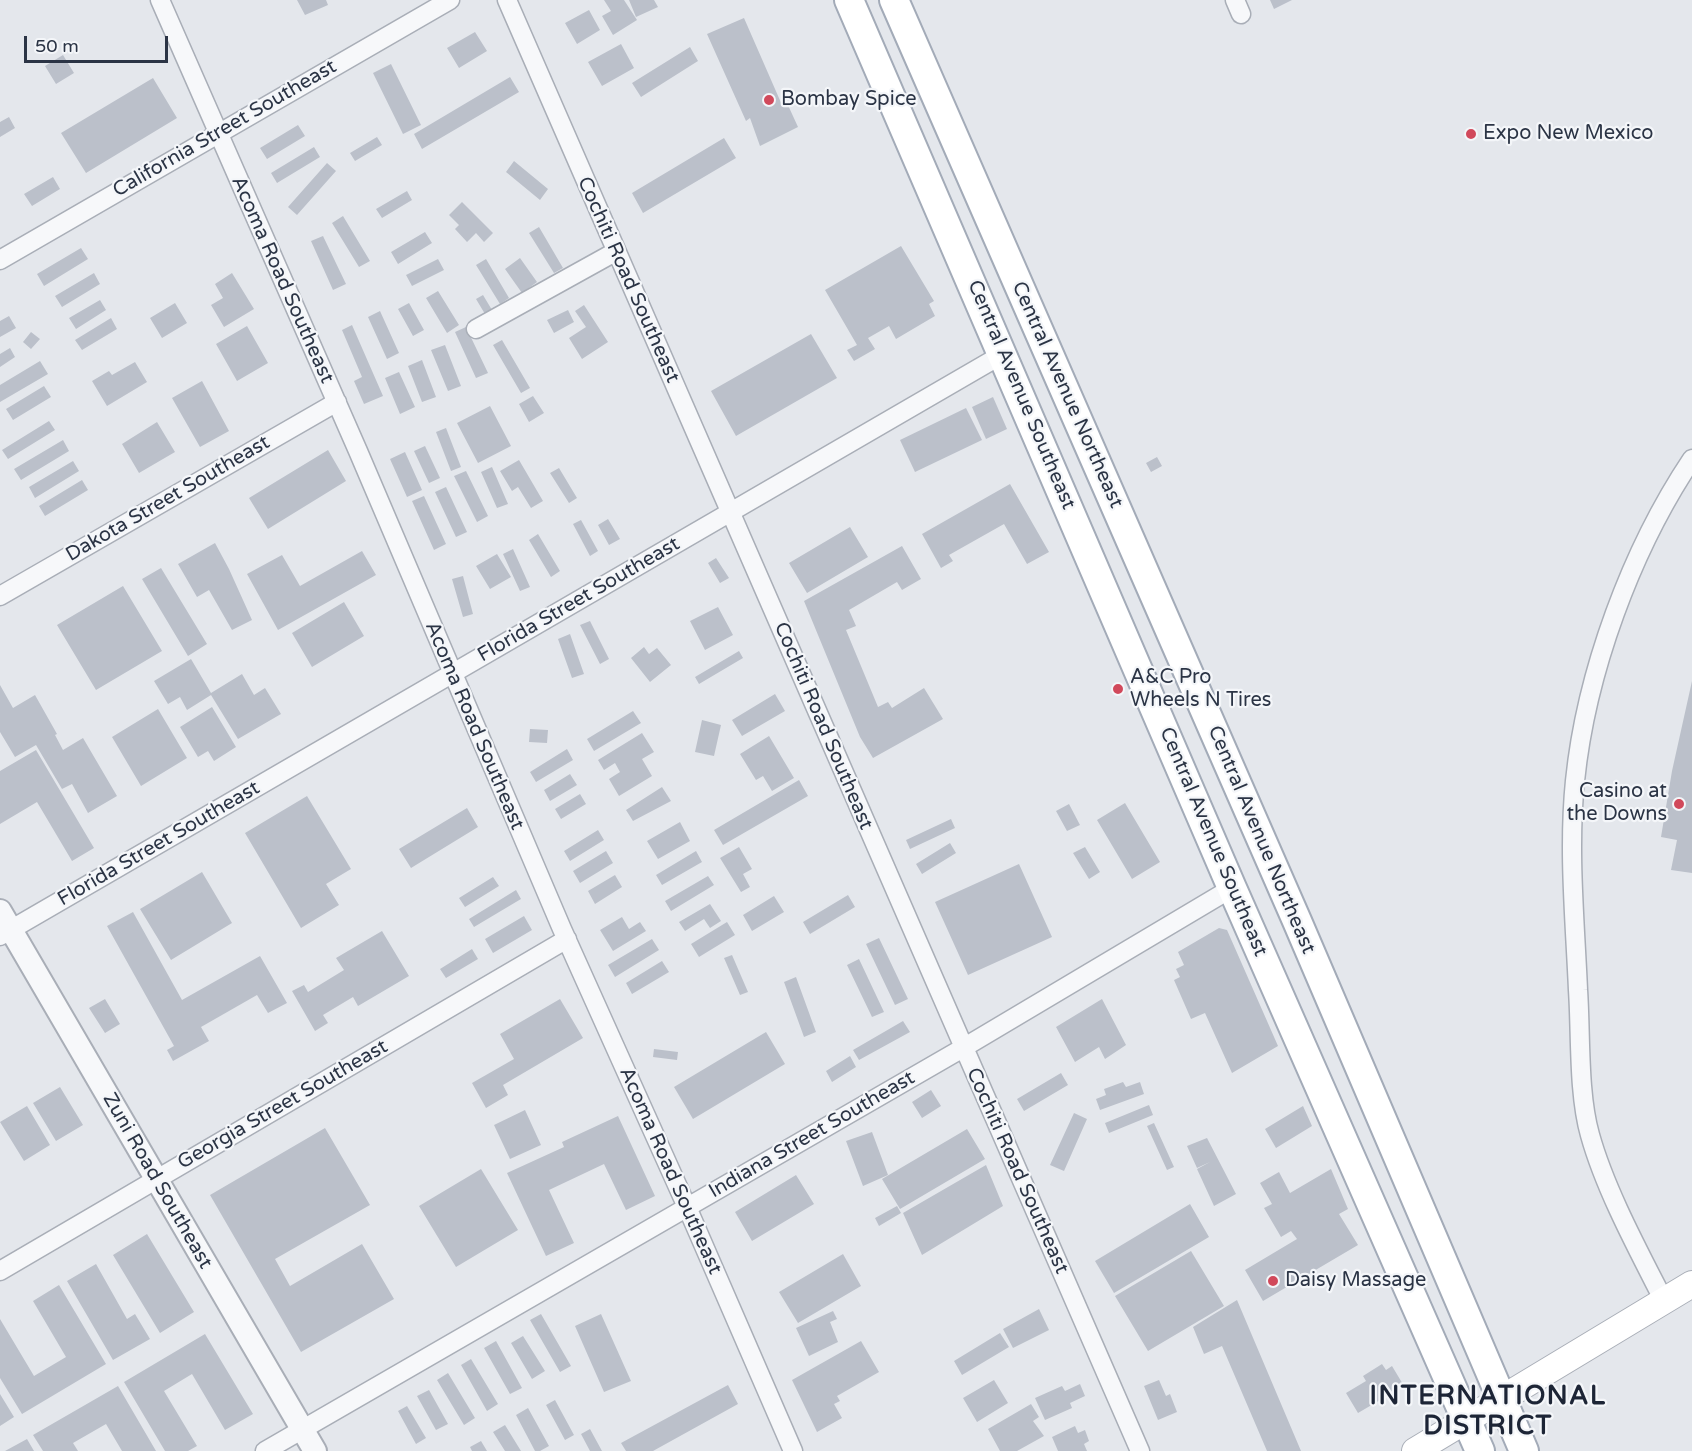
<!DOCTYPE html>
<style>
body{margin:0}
#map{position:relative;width:1692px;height:1451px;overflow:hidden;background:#e4e7ec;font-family:"Varela Round",sans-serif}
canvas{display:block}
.scale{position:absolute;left:24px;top:36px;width:144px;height:27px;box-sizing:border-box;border:3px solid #2b3445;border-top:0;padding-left:8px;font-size:18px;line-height:21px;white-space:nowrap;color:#2b3445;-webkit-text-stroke:4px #f4f6f9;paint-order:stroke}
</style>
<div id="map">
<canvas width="1692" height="1451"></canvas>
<div class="scale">50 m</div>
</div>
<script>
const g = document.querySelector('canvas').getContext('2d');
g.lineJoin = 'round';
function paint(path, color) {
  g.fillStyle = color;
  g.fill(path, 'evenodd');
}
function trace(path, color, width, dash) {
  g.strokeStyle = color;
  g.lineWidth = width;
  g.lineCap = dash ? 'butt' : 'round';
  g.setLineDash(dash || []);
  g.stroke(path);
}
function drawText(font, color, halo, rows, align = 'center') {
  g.font = font + ' "Varela Round",sans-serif';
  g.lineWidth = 4.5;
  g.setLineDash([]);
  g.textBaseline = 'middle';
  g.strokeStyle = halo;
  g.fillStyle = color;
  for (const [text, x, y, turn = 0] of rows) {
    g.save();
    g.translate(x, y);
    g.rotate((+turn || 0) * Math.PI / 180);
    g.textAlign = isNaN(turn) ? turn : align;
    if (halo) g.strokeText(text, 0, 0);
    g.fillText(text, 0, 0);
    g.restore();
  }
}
paint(new Path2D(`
 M297 0H326L328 5 305 15Z
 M604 0H624L637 20 613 35 602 16 611 11Z
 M629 0H654L658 7 636 17Z
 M1270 0H1292L1274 9Z
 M589 10 600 30 577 44 565 23Z
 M744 18 782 105 787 103 798 127 760 146 750 118 746 121 707 34Z
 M475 32 487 51 459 68 447 48Z
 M621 44 634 68 602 86 588 62Z
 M690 47 698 61 641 97 632 83Z
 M63 55 74 73 56 84 45 66Z
 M391 64 421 125 403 134 373 73Z
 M510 77 519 92 422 149 414 134Z
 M153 78 177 118 86 173 61 133Z
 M9 117 15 128 0 137V122Z
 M298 125 305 136 267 159 260 148Z
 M377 137 382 145 355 161 350 153Z
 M724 138 736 158 643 213 632 193Z
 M314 147 320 157 277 183 271 173Z
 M514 161 548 189 540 200 506 172Z
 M327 163 336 171 297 215 288 207Z
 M53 177 60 189 32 206 24 194Z
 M407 191 412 200 382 218 376 209Z
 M462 202 493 233 484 242 476 233 467 242 455 229 459 225 449 215Z
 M343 216 370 261 359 267 332 223Z
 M539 227 563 268 554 273 529 233Z
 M425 232 432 243 398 264 391 252Z
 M323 236 346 284 333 290 311 241Z
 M901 246 934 301 929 304 935 316 896 339 889 326 868 338 875 349 854 361 847 350 857 345 825 290Z
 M81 248 88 259 44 286 37 274Z
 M520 258 537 282 522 293 505 269Z
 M438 259 444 270 412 286 406 275Z
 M486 259 509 298 500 304 476 265Z
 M94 273 100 284 62 307 55 296Z
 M232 273 254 309 224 327 211 305 223 298 215 284Z
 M438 291 459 325 447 333 426 298Z
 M483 295 492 310 485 314 476 299Z
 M100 300 106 310 76 329 69 318Z
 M175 303 187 323 162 338 150 318Z
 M409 303 424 330 413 336 398 309Z
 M584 305 608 342 582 359 569 338 586 327 575 311Z
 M568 310 574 322 554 333 547 320Z
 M380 311 399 353 387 359 368 317Z
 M9 316 16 328 0 337V321Z
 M111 318 117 329 82 350 75 340Z
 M352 325 383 396 364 404 354 381 362 377 342 330Z
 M247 326 268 363 237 381 216 344Z
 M466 327 488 373 476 378 455 332Z
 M31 332 40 339 31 349 23 342Z
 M811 334 837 378 736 436 711 391Z
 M502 340 530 388 521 393 493 345Z
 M445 345 461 386 448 391 431 350Z
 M10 348 15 357 0 367V354Z
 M422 360 436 397 422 402 408 366Z
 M40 361 48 374 0 402V385Z
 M135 362 147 382 107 406 92 381 109 371 112 375Z
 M399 372 415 407 400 414 385 378Z
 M202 381 229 431 200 447 172 398Z
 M44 386 51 397 13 420 6 409Z
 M533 396 544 413 529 422 519 404Z
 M993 397 1007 429 986 439 972 407Z
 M490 406 511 446 478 463 457 423Z
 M966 408 982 440 915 472 900 440Z
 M49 421 55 430 8 459 2 450Z
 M157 422 175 452 139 473 122 444Z
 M446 428 461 467 451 471 436 432Z
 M63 440 69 451 21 480 14 469Z
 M425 446 440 478 429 483 414 451Z
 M328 450 346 481 268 529 249 498Z
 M405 452 422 490 407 497 390 459Z
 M1157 457 1162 466 1151 472 1146 463Z
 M519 460 543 501 531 508 518 487 512 491 500 471Z
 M73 461 79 471 35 498 29 487Z
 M492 467 508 504 497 508 481 472Z
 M559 468 577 498 569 503 550 473Z
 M466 471 488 516 477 522 454 476Z
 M82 480 88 490 45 516 39 506Z
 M1010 484 1049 552 1027 564 1004 524 949 555 953 561 941 568 922 534Z
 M446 487 467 532 456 537 435 492Z
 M424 496 446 544 434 550 412 501Z
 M608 519 620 539 609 545 598 525Z
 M581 520 598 551 590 556 573 524Z
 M850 527 868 557 807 593 789 563Z
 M538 534 560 571 551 577 529 540Z
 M215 543 229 569 252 620 232 630 209 590 197 597 178 564Z
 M902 546 921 579 902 590 897 582 849 610 856 626 846 630 878 707 888 702 892 708 924 688 943 719 873 758 860 737 804 601Z
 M513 549 530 587 520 591 503 554Z
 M362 551 376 575 278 630 247 574 282 555 300 586Z
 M497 554 511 577 490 589 476 566Z
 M716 558 729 578 720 583 708 563Z
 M161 568 207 644 188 656 142 579Z
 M463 576 473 614 463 617 452 579Z
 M123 586 162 651 96 690 57 625Z
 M344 602 364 636 312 667 292 633Z
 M718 607 733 635 705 650 690 621Z
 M590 621 609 659 600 664 580 625Z
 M570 634 584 674 572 678 558 639Z
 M644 647 649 654 657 648 671 665 650 682 631 658Z
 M739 651 743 658 699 684 695 677Z
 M191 659 211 693 242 674 254 695 265 688 281 714 238 739 211 695 187 710 180 697 168 704 154 681Z
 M1692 681V873L1671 870 1677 840 1661 837 1672 771Z
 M0 685 13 708 35 695 57 734 55 735 63 750 83 738 117 796 88 813 72 784 62 789 36 745 15 757 0 732Z
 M775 694 785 711 742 736 732 720Z
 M212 707 236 747 214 761 208 751 198 757 180 727Z
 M158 709 187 758 141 786 112 737Z
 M633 711 641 723 594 751 587 739Z
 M702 720 721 725 714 756 695 752Z
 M530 729 548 730 547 743 529 742Z
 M642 733 654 752 642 759 652 776 619 796 609 779 620 772 615 763 604 770 598 760Z
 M769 736 794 778 772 791 763 776 756 780 740 754Z
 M567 749 573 760 536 782 530 772Z
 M36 750 94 848 72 861 37 802 0 824V771Z
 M570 774 577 785 550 801 544 790Z
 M799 780 808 796 723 845 714 830Z
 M662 787 671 801 633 821 626 810Z
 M580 794 586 804 561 819 555 809Z
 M307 796 351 869 326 884 339 905 301 928 245 833Z
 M1125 803 1160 862 1132 879 1097 820Z
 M1069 804 1080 825 1067 831 1056 811Z
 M467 808 478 827 411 868 399 849Z
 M951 819 955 828 910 849 906 840Z
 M680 822 690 841 658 859 647 841Z
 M598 830 604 840 570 861 564 851Z
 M950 843 956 853 922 874 916 864Z
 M739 847 752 869 743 874 750 887 741 892 720 858Z
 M1085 847 1100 872 1089 879 1073 853Z
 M606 851 613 863 580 883 573 871Z
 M696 851 702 862 662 885 656 875Z
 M1019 864 1052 937 968 975 935 902Z
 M202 872 232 923 171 960 140 909Z
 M615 875 622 887 595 904 588 891Z
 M708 876 714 885 671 911 665 901Z
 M493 877 499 886 465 907 459 898Z
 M516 890 521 899 474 927 469 919Z
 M848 895 855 907 810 934 803 922Z
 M774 896 784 912 752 931 743 915Z
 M710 904 721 921 710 928 704 919 685 931 679 922Z
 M133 912 182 1000 260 956 287 1003 268 1013 257 995 201 1027 209 1041 173 1061 167 1050 174 1046 107 926Z
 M524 916 532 930 493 953 485 939Z
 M622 917 629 929 640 922 646 931 613 951 600 930Z
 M727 922 735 935 699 957 691 944Z
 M1219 928 1227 930 1278 1046 1232 1073 1205 1013 1191 1019 1174 980 1180 977 1176 969 1184 965 1178 952Z
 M382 931 409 976 358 1006 353 997 323 1015 328 1023 315 1031 292 991 304 985 308 992 344 970 336 958Z
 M879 938 908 999 895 1005 866 944Z
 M652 939 659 950 615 977 608 965Z
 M472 949 478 959 446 978 440 969Z
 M732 955 748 992 740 995 724 958Z
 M859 959 884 1012 872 1017 847 965Z
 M662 961 669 972 632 994 626 983Z
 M796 977 816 1032 804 1037 784 982Z
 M105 999 120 1024 105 1033 89 1008Z
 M560 999 583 1038 503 1085 508 1095 486 1108 472 1083 514 1059 500 1034Z
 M1102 999 1126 1045 1105 1059 1099 1047 1075 1062 1056 1027Z
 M903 1021 910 1032 859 1060 853 1050Z
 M766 1032 785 1064 693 1119 674 1087Z
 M654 1049 678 1052 677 1060 653 1057Z
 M850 1056 856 1067 832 1082 826 1071Z
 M1061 1073 1068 1085 1024 1111 1017 1099Z
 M1123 1082 1126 1087 1140 1082 1144 1094 1100 1110 1096 1099 1106 1095 1104 1089Z
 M60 1087 83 1125 56 1141 33 1103Z
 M931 1090 941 1106 922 1118 912 1102Z
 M1149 1105 1153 1115 1109 1133 1105 1123Z
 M27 1106 50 1145 24 1161 0 1122Z
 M1303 1106 1312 1126 1276 1148 1265 1129Z
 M525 1110 541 1145 510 1159 494 1125Z
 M1074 1113 1087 1119 1064 1171 1050 1165Z
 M618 1116 655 1196 626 1210 604 1164 549 1190 574 1243 546 1256 507 1173 564 1147 562 1142Z
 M1154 1123 1174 1167 1167 1170 1147 1126Z
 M325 1128 370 1205 275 1259 290 1286 362 1244 394 1299 301 1352 210 1195Z
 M967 1129 985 1159 900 1209 882 1179Z
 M872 1132 888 1175 863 1186 846 1141Z
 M1207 1138 1236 1194 1214 1206 1197 1169 1210 1162 1197 1168 1187 1146Z
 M986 1165 1003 1206 922 1255 903 1213Z
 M481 1169 518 1230 456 1267 419 1206Z
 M1331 1169 1348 1209 1339 1214 1358 1245 1263 1301 1245 1270 1297 1239 1291 1231 1281 1237 1264 1208 1272 1204 1260 1183 1279 1172 1290 1193Z
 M796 1175 814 1204 752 1241 735 1212Z
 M1190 1204 1209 1237 1114 1293 1095 1261Z
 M897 1206 901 1213 879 1226 875 1218Z
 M147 1234 194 1312 160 1333 113 1255Z
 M1191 1251 1224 1306 1148 1351 1115 1296Z
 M843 1254 861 1286 798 1323 779 1292Z
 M96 1264 127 1319 135 1314 150 1339 113 1360 67 1281Z
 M59 1285 106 1364 22 1414 0 1378V1319L34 1376 66 1357 33 1301Z
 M1237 1300 1301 1451H1267L1222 1346 1204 1354 1193 1327Z
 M1039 1309 1049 1330 1013 1348 1003 1329Z
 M833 1311 837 1319 830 1322 838 1342 809 1356 796 1328Z
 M541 1314 571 1366 560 1372 530 1320Z
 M601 1314 631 1381 604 1392 575 1326Z
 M1000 1333 1009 1347 962 1375 954 1361Z
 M205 1334 253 1414 225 1430 192 1374 164 1391 197 1446 188 1451H165L124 1382Z
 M523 1336 545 1371 532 1379 511 1343Z
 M496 1341 522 1388 510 1394 484 1348Z
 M861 1341 879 1372 837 1396 840 1401 834 1404 842 1418 817 1432 792 1380Z
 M471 1359 498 1404 487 1411 461 1365Z
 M1382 1364 1386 1370 1392 1366 1404 1386 1358 1413 1346 1393 1366 1381 1363 1376Z
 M448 1373 475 1418 464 1425 437 1380Z
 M994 1380 1008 1403 977 1422 963 1398Z
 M1159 1380 1166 1396 1170 1394 1177 1412 1158 1420 1144 1386Z
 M1080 1384 1085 1396 1070 1403 1072 1408 1045 1420 1035 1398 1062 1386 1065 1391Z
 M728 1385 738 1404 653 1451H626L621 1443Z
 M118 1386 156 1451H122L106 1424 73 1443 78 1451H43L33 1435Z
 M429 1390 448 1424 436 1430 417 1396Z
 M0 1394 14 1417 0 1426Z
 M555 1400 574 1435 565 1440 546 1405Z
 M1031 1404 1039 1417 1033 1421 1044 1436 1017 1451H1000L988 1429Z
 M407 1406 426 1438 416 1444 398 1411Z
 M528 1408 549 1446 540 1451H535L516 1415Z
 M505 1425 521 1451H505L493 1432Z
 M1075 1426 1078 1433 1085 1430 1089 1441 1084 1444 1087 1451H1058L1052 1437Z
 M590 1429 602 1451H590L581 1434Z
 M27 1439 34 1451H5Z
 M481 1441 487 1451H472L470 1447Z`), '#bbc0ca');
const minor = new Path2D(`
 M160 0 358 451 562 929 687 1207 793 1451
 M507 0 1140 1451
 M1235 0 1241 14
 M0 260 450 0
 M476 329 615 252
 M0 596 337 402
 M0 936 1003 354
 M0 1271 567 939
 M1664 1301C1638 1250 1605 1189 1590 1135 1578 1093 1581 1034 1578 990 1575 921 1568 850 1575 781 1586 673 1631 550 1692 459
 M265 1451 963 1048 1232 888`);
const tertiary = new Path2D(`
 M0 911 315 1451`);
const secondary = new Path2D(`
 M1415 1451 1692 1284`);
const primary = new Path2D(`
 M849 0 1232 888 1480 1451
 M894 0 1297 921 1524 1451`);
trace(minor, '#a9aeb7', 21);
trace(tertiary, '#a9aeb7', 26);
trace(secondary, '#a9aeb7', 28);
trace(primary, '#a3abb8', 32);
trace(minor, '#f7f8fa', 18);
trace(tertiary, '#f7f8fa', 22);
trace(secondary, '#fff', 26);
trace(primary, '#fff', 28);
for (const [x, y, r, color] of [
 [769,100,6,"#d1495b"],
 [1471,134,6,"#d1495b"],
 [1118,689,6,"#d1495b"],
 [1679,804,6,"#d1495b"],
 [1273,1281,6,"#d1495b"]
]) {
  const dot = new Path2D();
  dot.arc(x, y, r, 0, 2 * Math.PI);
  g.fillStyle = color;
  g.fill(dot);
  trace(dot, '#f4f6f9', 2);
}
drawText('20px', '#2b3445', '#f4f6f9', [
 ["Bombay Spice",781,100],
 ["Expo New Mexico",1483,134],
 ["A&C Pro",1130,678],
 ["Wheels N Tires",1130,701],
 ["Casino at",1667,792,"right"],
 ["the Downs",1667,815,"right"],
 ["Daisy Massage",1285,1281]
], 'left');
drawText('20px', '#2b3445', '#f4f6f9', [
 ["California Street Southeast",225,129,-30],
 ["Acoma Road Southeast",282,280,66],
 ["Cochiti Road Southeast",628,280,66],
 ["Central Avenue Southeast",1021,395,67],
 ["Central Avenue Northeast",1067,395,66],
 ["Dakota Street Southeast",168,499,-30],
 ["Florida Street Southeast",579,600,-30],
 ["Acoma Road Southeast",474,726,67],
 ["Cochiti Road Southeast",823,726,67],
 ["Central Avenue Northeast",1261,840,67],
 ["Central Avenue Southeast",1213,842,67],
 ["Florida Street Southeast",159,844,-30],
 ["Georgia Street Southeast",283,1105,-30],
 ["Indiana Street Southeast",812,1135,-30],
 ["Acoma Road Southeast",670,1171,66],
 ["Cochiti Road Southeast",1017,1171,66],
 ["Zuni Road Southeast",157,1181,60]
]);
g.letterSpacing = '1.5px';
drawText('bold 26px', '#1d2536', '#f4f6f9', [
 ["INTERNATIONAL",1488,1397],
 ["DISTRICT",1488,1427]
]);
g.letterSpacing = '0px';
</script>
